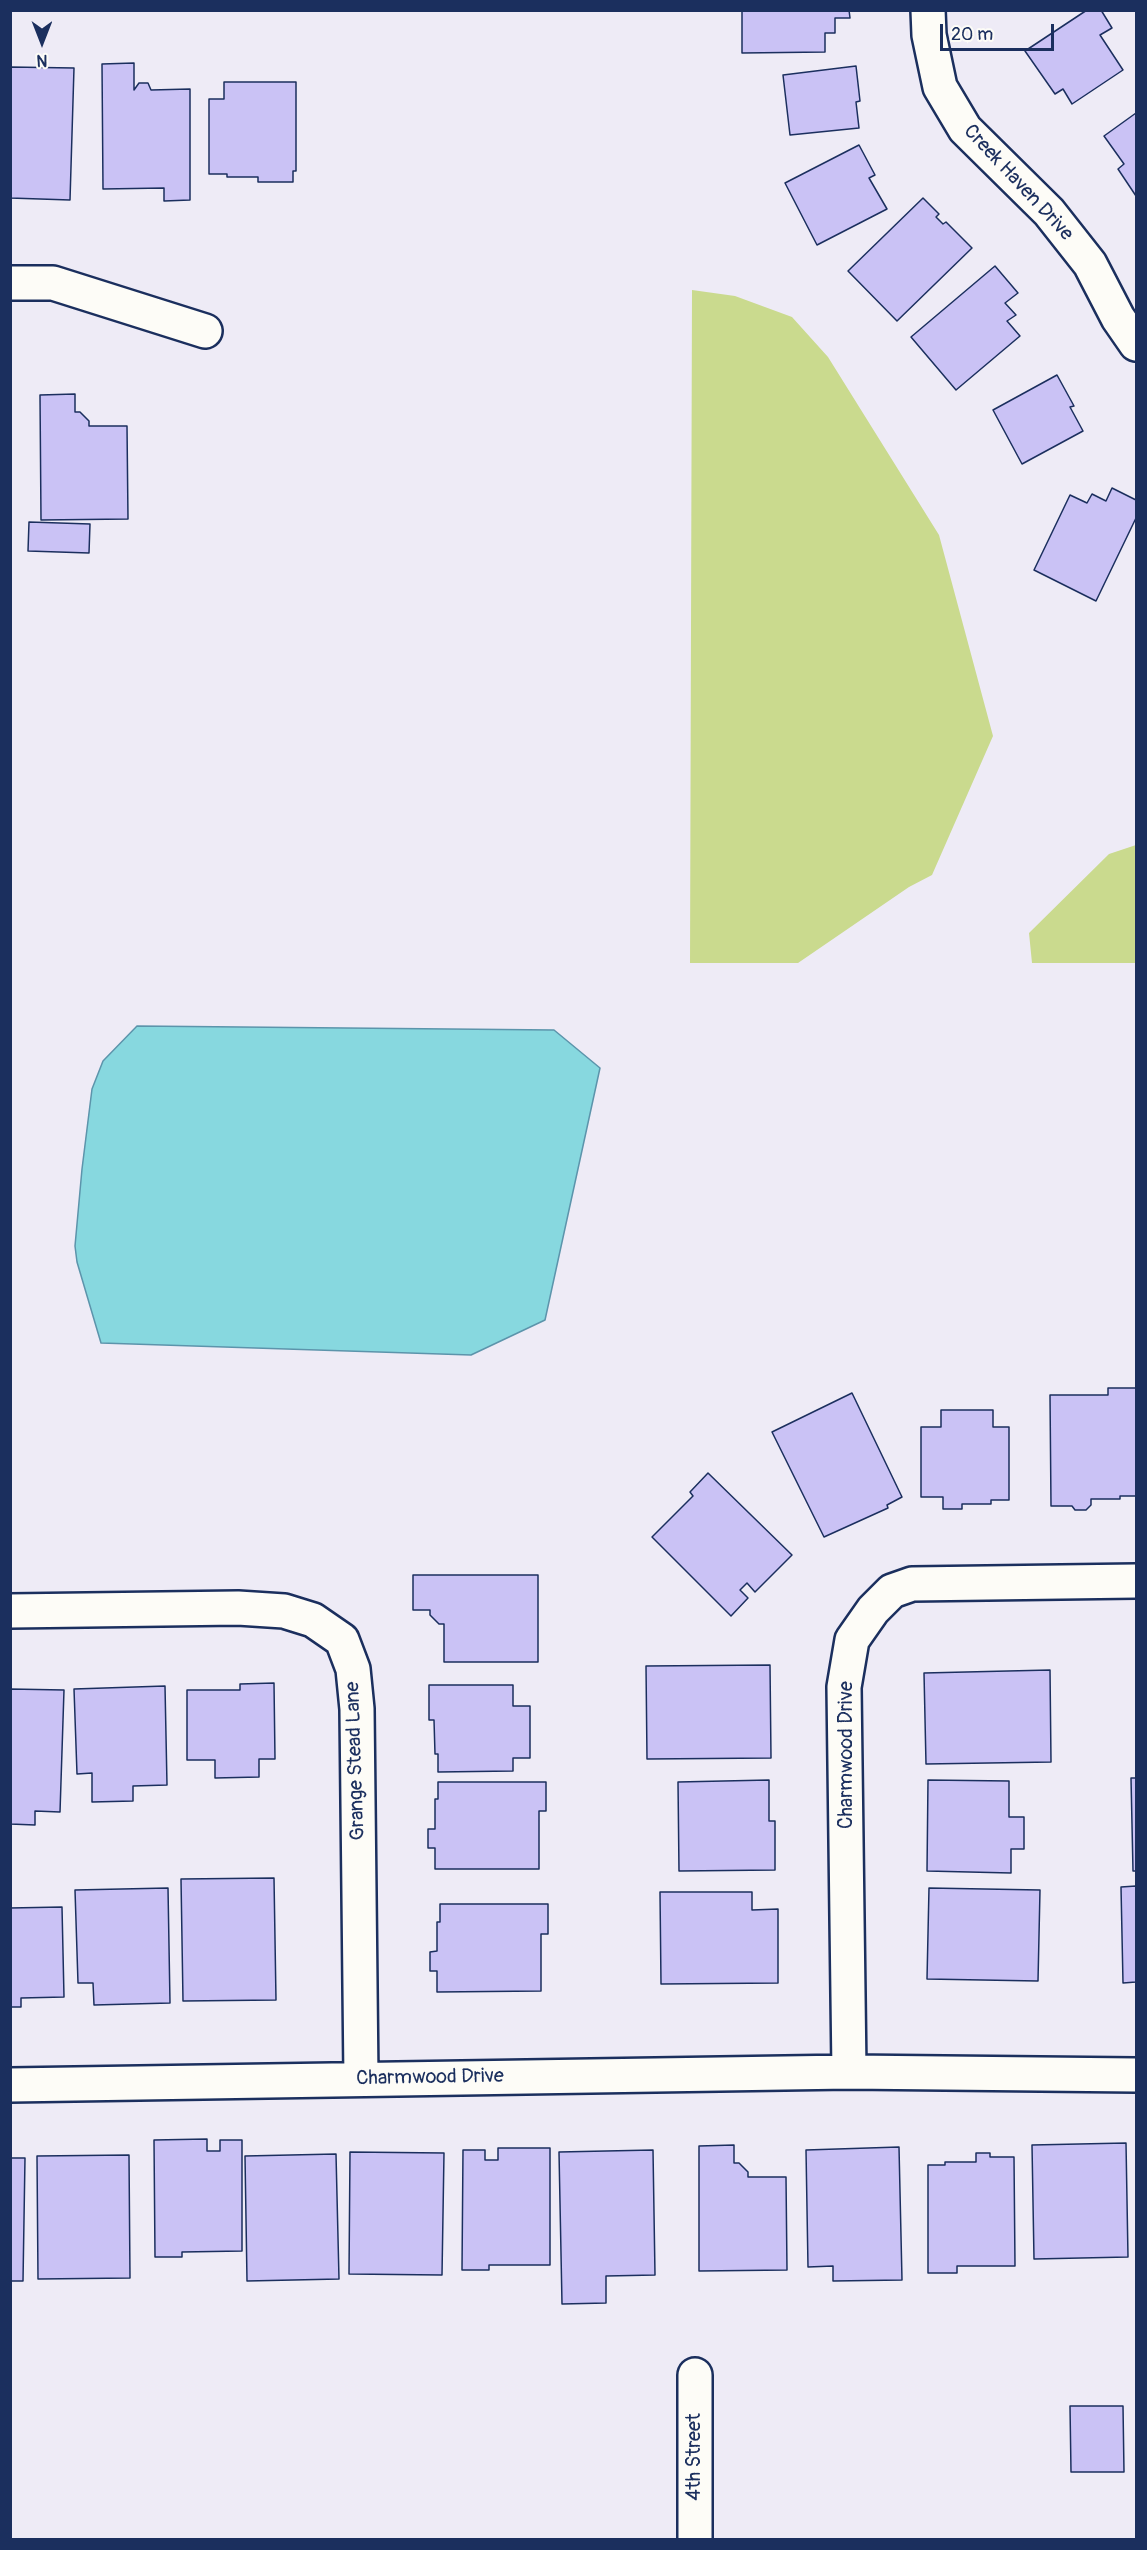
<!DOCTYPE html>
<style>
body{margin:0}
#map{position:relative;width:1147px;height:2550px;overflow:hidden;background:#eeebf6;font-family:Pangolin,sans-serif}
canvas{display:block}
.frame{position:absolute;inset:0;border:12px solid #1b2f5e;pointer-events:none}
.north{position:absolute;left:12px;top:12px;width:60px;height:60px;-webkit-text-stroke:4px #fdfcf7;paint-order:stroke;rotate:180deg;font-size:16px;font-weight:700;line-height:24px;text-align:center;color:#1b2f5e}
.north::after{content:'';display:block;margin:auto;width:21px;height:27px;background:#1b2f5e;clip-path:polygon(50% 0,100% 100%,50% 72%,0 100%)}
.scale{position:absolute;left:940px;top:24px;width:114px;height:27px;box-sizing:border-box;border:3px solid #1b2f5e;border-top:0;padding-left:8px;font-size:18px;line-height:21px;white-space:nowrap;color:#1b2f5e;-webkit-text-stroke:4px #fdfcf7;paint-order:stroke}
</style>
<div id="map">
<canvas width="1147" height="2550"></canvas>
<div class="frame"></div>
<div class="north">N</div>
<div class="scale">20 m</div>
</div>
<script>
const g = document.querySelector('canvas').getContext('2d');
g.lineJoin = 'round';
function paint(path, color) {
  g.fillStyle = color;
  g.fill(path, 'evenodd');
}
function trace(path, color, width, dash) {
  g.strokeStyle = color;
  g.lineWidth = width;
  g.lineCap = dash ? 'butt' : 'round';
  g.setLineDash(dash || []);
  g.stroke(path);
}
function drawText(font, color, halo, rows, align = 'center') {
  g.font = font + ' Pangolin,sans-serif';
  g.lineWidth = 4.5;
  g.setLineDash([]);
  g.textBaseline = 'middle';
  g.strokeStyle = halo;
  g.fillStyle = color;
  for (const [text, x, y, turn = 0] of rows) {
    g.save();
    g.translate(x, y);
    g.rotate((+turn || 0) * Math.PI / 180);
    g.textAlign = isNaN(turn) ? turn : align;
    if (halo) g.strokeText(text, 0, 0);
    g.fillText(text, 0, 0);
    g.restore();
  }
}
paint(new Path2D(`
 M692 290 735 296 792 317 828 357 939 535 993 736 932 875 909 887 798 963H690Z
 M1136 845V963H1032L1029 933 1109 854Z`), '#cada8e');
const water = new Path2D(`
 M137 1026 554 1030 600 1068 545 1320 471 1355 101 1343 77 1262 75 1246 82 1169 92 1089 103 1061Z`);
paint(water, '#87d8df');
trace(water, '#5c94ab', 1.5);
const building = new Path2D(`
 M742 10H849L850 18H835V33H825V52L742 53Z
 M1087 10H1101L1112 28 1100 35 1123 70 1072 104 1063 89 1055 94 1025 51Z
 M134 63V90L139 83H148L151 90 190 89V200L164 201V188L103 189 102 64Z
 M856 66 860 101 856 102 859 128 790 135 783 75Z
 M10 67 74 68 70 200 10 198Z
 M224 82H296V171H293V182H258V177H227V174H209V99H224Z
 M1136 113V196L1118 169 1124 164 1104 136Z
 M859 145 875 175 869 178 887 209 817 245 785 183Z
 M923 198 939 214 936 217 943 224 946 222 972 248 897 321 848 271Z
 M995 266 1018 293 1005 303 1016 315 1007 321 1020 336 956 390 911 337Z
 M1057 375 1074 406 1070 407 1083 431 1022 464 993 410Z
 M75 394V412H80L89 421V426H127L128 519 41 520 40 395Z
 M1112 488 1136 500V518L1096 601 1034 570 1070 495 1087 503 1092 494 1106 501Z
 M29 522 90 524 89 553 28 551Z
 M1108 1388H1136V1496H1120V1499H1091V1505L1086 1510H1075L1072 1506H1051L1050 1395H1108Z
 M852 1393 902 1497 887 1505 888 1508 824 1537 772 1432Z
 M941 1410H993V1427H1009V1500H991V1504H962V1509H943V1497H921V1427H941Z
 M708 1473 792 1555 755 1592 747 1583 740 1590 748 1598 731 1616 652 1537 693 1496 690 1492Z
 M413 1575H538V1662H444V1624H439L430 1615V1610H413Z
 M770 1665 771 1758 647 1759 646 1666Z
 M1050 1670 1051 1762 926 1764 924 1673Z
 M274 1683 275 1759H259V1777L215 1778V1760H187V1690H240V1684Z
 M429 1685H513V1706H530V1758H513V1771L438 1772V1754H435L434 1720H429Z
 M165 1686 167 1785 133 1786V1801L92 1802V1773L77 1774 74 1689Z
 M10 1689 64 1690 60 1812 35 1811V1825L10 1824Z
 M1131 1778H1136V1871H1133Z
 M769 1780V1821H775V1870L679 1871 678 1782Z
 M928 1780 1009 1781V1817H1024V1849H1011V1873L927 1871Z
 M438 1782H546V1811H539V1869H435V1848H428V1829H435V1799H438Z
 M274 1878 276 2000 183 2001 181 1879Z
 M1136 1886V1982L1123 1983 1121 1887Z
 M168 1888 170 2003 94 2005 93 1983H78L75 1890Z
 M929 1888 1040 1890 1038 1981 927 1979Z
 M660 1892H752V1910L778 1909V1983L661 1984Z
 M440 1904H548V1934H541V1991L437 1992V1971H430V1952L437 1951V1922H440Z
 M62 1907 64 1997 21 1998V2007H10V1908Z
 M207 2139V2151H220V2140H242V2251L182 2252V2257H155L154 2140Z
 M1126 2143 1128 2257 1034 2259 1032 2145Z
 M734 2145V2163H739L748 2172V2177H786L787 2270 699 2271V2146Z
 M899 2147 902 2280 833 2281V2266L808 2267 806 2150Z
 M498 2148H550V2265H489V2270H462L463 2150H485V2160H498Z
 M653 2150 655 2275 606 2276V2303L562 2304 559 2152Z
 M350 2152 444 2153 442 2275 349 2274Z
 M976 2153H990V2157H1014L1015 2266H957V2273H928V2165H945V2162H976Z
 M336 2154 339 2279 247 2281 245 2156Z
 M129 2155 130 2278 38 2279 37 2156Z
 M10 2158H25L23 2281H10Z
 M1070 2406H1123L1124 2472H1071Z`);
paint(building, '#cac2f5');
trace(building, '#1b2f5e', 1.5);
const minor = new Path2D(`
 M928 10 929 35 940 87 965 129 1049 212 1090 264 1118 318 1136 344
 M10 283H53L205 331
 M10 1611 238 1608 284 1611 313 1620 342 1640 353 1669 357 1709 361 2079
 M849 2072 844 1687 852 1640 873 1610 892 1591 912 1584 1136 1581
 M10 2085 849 2072 1136 2075
 M695 2375V2540`);
trace(minor, '#1b2f5e', 38);
trace(minor, '#fdfcf7', 33);
drawText('20px', '#1b2f5e', '#fdfcf7', [
 ["Creek Haven Drive",1018,183,47],
 ["Charmwood Drive",847,1755,-90],
 ["Grange Stead Lane",356,1761,-92],
 ["Charmwood Drive",430,2078,-1],
 ["4th Street",695,2457,-90]
]);
</script>
